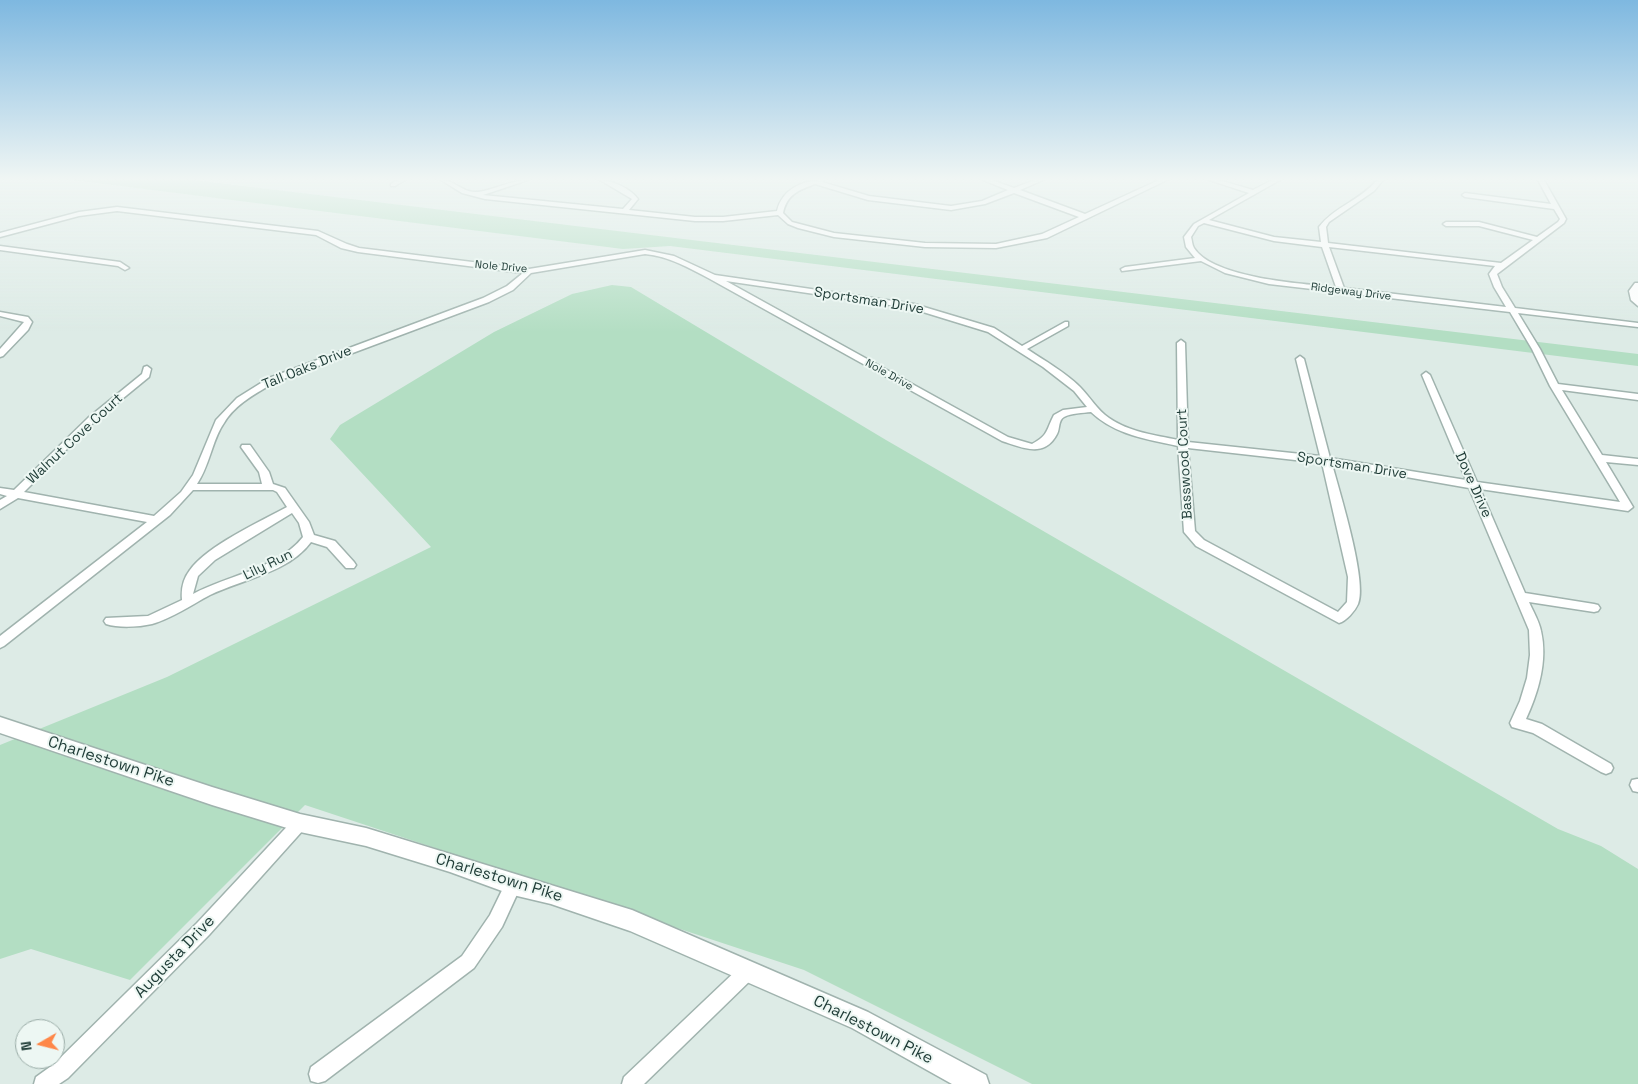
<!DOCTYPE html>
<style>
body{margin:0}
#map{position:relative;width:1638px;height:1084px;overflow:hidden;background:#ddebe6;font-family:"Space Grotesk",sans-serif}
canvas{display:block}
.north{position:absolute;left:15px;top:1019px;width:50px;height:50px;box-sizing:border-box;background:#edf7f3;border:1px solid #9aaca7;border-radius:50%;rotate:262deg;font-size:14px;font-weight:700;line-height:20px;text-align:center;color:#1e3b36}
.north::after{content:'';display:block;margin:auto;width:18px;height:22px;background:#fe8748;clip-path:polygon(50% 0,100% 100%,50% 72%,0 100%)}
</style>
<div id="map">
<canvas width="1638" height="1084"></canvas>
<div class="north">N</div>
</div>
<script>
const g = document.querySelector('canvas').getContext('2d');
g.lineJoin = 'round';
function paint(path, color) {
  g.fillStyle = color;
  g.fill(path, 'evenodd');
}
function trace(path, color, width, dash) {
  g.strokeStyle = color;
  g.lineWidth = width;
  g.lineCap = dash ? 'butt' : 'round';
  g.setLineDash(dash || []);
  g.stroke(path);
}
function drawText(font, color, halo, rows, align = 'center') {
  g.font = font + ' "Space Grotesk",sans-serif';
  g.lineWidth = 4;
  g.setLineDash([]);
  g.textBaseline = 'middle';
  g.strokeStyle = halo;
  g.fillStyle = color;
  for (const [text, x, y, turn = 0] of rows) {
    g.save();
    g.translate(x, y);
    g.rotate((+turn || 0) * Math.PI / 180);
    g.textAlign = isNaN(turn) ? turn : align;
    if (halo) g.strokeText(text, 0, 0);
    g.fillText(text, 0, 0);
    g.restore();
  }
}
paint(new Path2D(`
 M72 180H194L1638 354V366L670 246 623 249Z
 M612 285 631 287 886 440 1558 829 1601 846 1638 869V1084H1032L804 970 305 805 130 980 31 949 0 959V745L167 677 431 547 330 439 340 425 494 332 572 294Z`), '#b3dec3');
const minor = new Path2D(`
 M397 180H405L395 186H391V184Z
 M441 180C454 180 461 191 474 192 487 193 510 180 528 180L483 195 623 209 632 199 600 180C612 180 631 189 638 199L629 210 695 217H723L777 211C782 189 803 180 824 180L822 182 869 196 951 206 982 201 1008 190 983 180H992L1014 188 1035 180H1043L1020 190 1085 214 1159 180H1167L1047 238 996 248 925 247 834 237 798 228 788 224 778 215 723 221H695L485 199 462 193ZM815 184 868 200 951 210 985 204 1014 193 1079 217 1042 234 996 244 925 243 834 233 792 222 783 213C787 194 799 190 815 184Z
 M1209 180H1219L1253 190 1272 180H1280L1209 220 1274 237 1321 242 1319 227C1334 207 1361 200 1377 180H1383L1374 191 1329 222 1326 227 1328 243 1501 263 1533 240 1479 226H1446L1443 224 1446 222H1479L1537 237 1558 222 1560 219 1554 209 1465 197 1462 195 1465 193 1551 204 1538 180H1544L1566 219 1564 223 1497 274 1502 287 1515 308 1638 323V327L1518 313 1540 349 1558 384 1638 394V400L1562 390 1602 455 1638 459V465L1606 462 1633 507 1628 511 1480 489 1525 593 1594 604 1598 605 1600 608 1598 611 1594 612 1529 602C1533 611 1539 621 1541 631 1548 661 1538 693 1526 719L1542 724 1611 764 1613 768 1611 772 1606 774 1601 772 1533 733 1512 727 1510 723 1520 701 1527 678 1530 655 1529 630 1469 488 1332 464C1339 490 1368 583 1358 604 1355 611 1346 621 1339 623L1196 546 1184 532 1178 446C1147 439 1115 435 1091 412 1083 413 1071 413 1064 417 1058 420 1060 429 1057 434 1044 459 1021 447 1002 441L710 279C689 268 669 256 645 254L531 273 513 290 489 302 275 382C257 393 235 404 224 423 212 440 210 465 197 484H262L259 472 241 447 242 445H250L269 472 273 484 285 488 309 522 314 535 335 541 354 562 356 565 354 568H346L327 547 311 542C288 573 243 579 210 595 191 605 173 618 152 624 139 627 118 628 106 624L104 621 106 618 148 616 182 600C181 589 183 579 190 570 207 546 261 521 287 507L277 492 273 490H193L170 515 4 646 0 648V636L147 522 18 498 0 509V500L7 496 0 494V488L14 490 88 418 142 374 144 367 147 366 151 369 149 377 94 422 24 492 154 516 181 492 193 475 216 420 237 398 269 378 483 298 507 286 523 273 358 252 341 248 316 235 117 211 79 216 0 237V233L79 212 117 207 318 231 347 244 359 248 529 269 645 250 674 256 715 275 914 304 994 328 1022 346 1065 322H1068V326L1027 349C1045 361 1065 372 1080 387 1090 397 1097 410 1109 418 1129 432 1155 435 1178 440L1177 343 1181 340 1185 343 1188 442 1320 456 1296 359 1300 356 1304 359 1330 458 1466 480 1422 375 1426 372 1430 375 1477 482 1620 502 1550 386 1532 349 1510 312 1269 284 1225 273 1201 261 1122 271 1121 269 1125 267 1195 258 1186 247 1184 237 1194 224 1249 193ZM1204 223 1274 241 1322 247 1336 287C1302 284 1213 278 1194 248 1192 245 1192 240 1191 237L1198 226ZM1329 247 1495 266 1489 274 1494 287 1506 307 1344 288ZM726 281 910 308 988 332 1043 367 1074 391 1087 407 1063 410 1054 415C1046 430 1049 435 1032 444L1008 437ZM1188 448 1322 463 1348 577 1347 602 1338 612 1204 540 1195 531ZM292 513 299 523 303 537C278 569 228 575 193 594L198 576 215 560Z
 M0 246 120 262 129 268 125 270 118 266 0 250Z
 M1635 283H1638V306L1631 300 1629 291Z
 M0 312 28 317 32 322 28 330 3 356 0 357V349L24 322 0 316Z
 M1637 779H1638V792L1633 791 1630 785 1632 780Z
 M300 816 305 818 308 823 305 828 209 935 68 1078 59 1084H34L36 1077 54 1064 197 923 295 818Z
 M513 877 519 880 521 885 519 890 502 927 474 968 325 1081 318 1083 311 1081 309 1074 311 1067 462 956 490 915 507 880Z
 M748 962 754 965 757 971 754 977 644 1084H622L624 1077 742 965Z`);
const tertiary = new Path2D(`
 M0 717 212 787 300 814 366 828 632 910 868 1012 986 1075 989 1084H952L852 1028 630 931 551 904 513 895 450 872 366 846 300 832 212 805 0 733Z`);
trace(minor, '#a0b3ae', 3);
trace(tertiary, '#a0b3ae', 3);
paint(minor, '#fff');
paint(tertiary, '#fff');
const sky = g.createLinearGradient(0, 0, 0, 332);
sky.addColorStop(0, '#7eb8e0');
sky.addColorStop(0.54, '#f0f6f4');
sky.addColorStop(1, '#f0f6f400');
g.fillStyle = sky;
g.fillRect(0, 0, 1638, 332);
drawText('11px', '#1e3b36', '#edf7f3', [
 ["Nole Drive",501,267,5],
 ["Ridgeway Drive",1351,292,7],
 ["Nole Drive",889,375,29]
]);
drawText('14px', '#1e3b36', '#edf7f3', [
 ["Sportsman Drive",869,301,9],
 ["Tall Oaks Drive",307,368,-22],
 ["Walnut Cove Court",75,439,-43],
 ["Basswood Court",1185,464,-93],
 ["Sportsman Drive",1352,466,9],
 ["Dove Drive",1473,485,66],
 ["Lily Run",268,565,-26]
]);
drawText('16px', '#1e3b36', '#edf7f3', [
 ["Charlestown Pike",111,762,18],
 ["Charlestown Pike",499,878,17],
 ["Augusta Drive",175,957,-46],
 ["Charlestown Pike",873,1030,27]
]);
</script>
